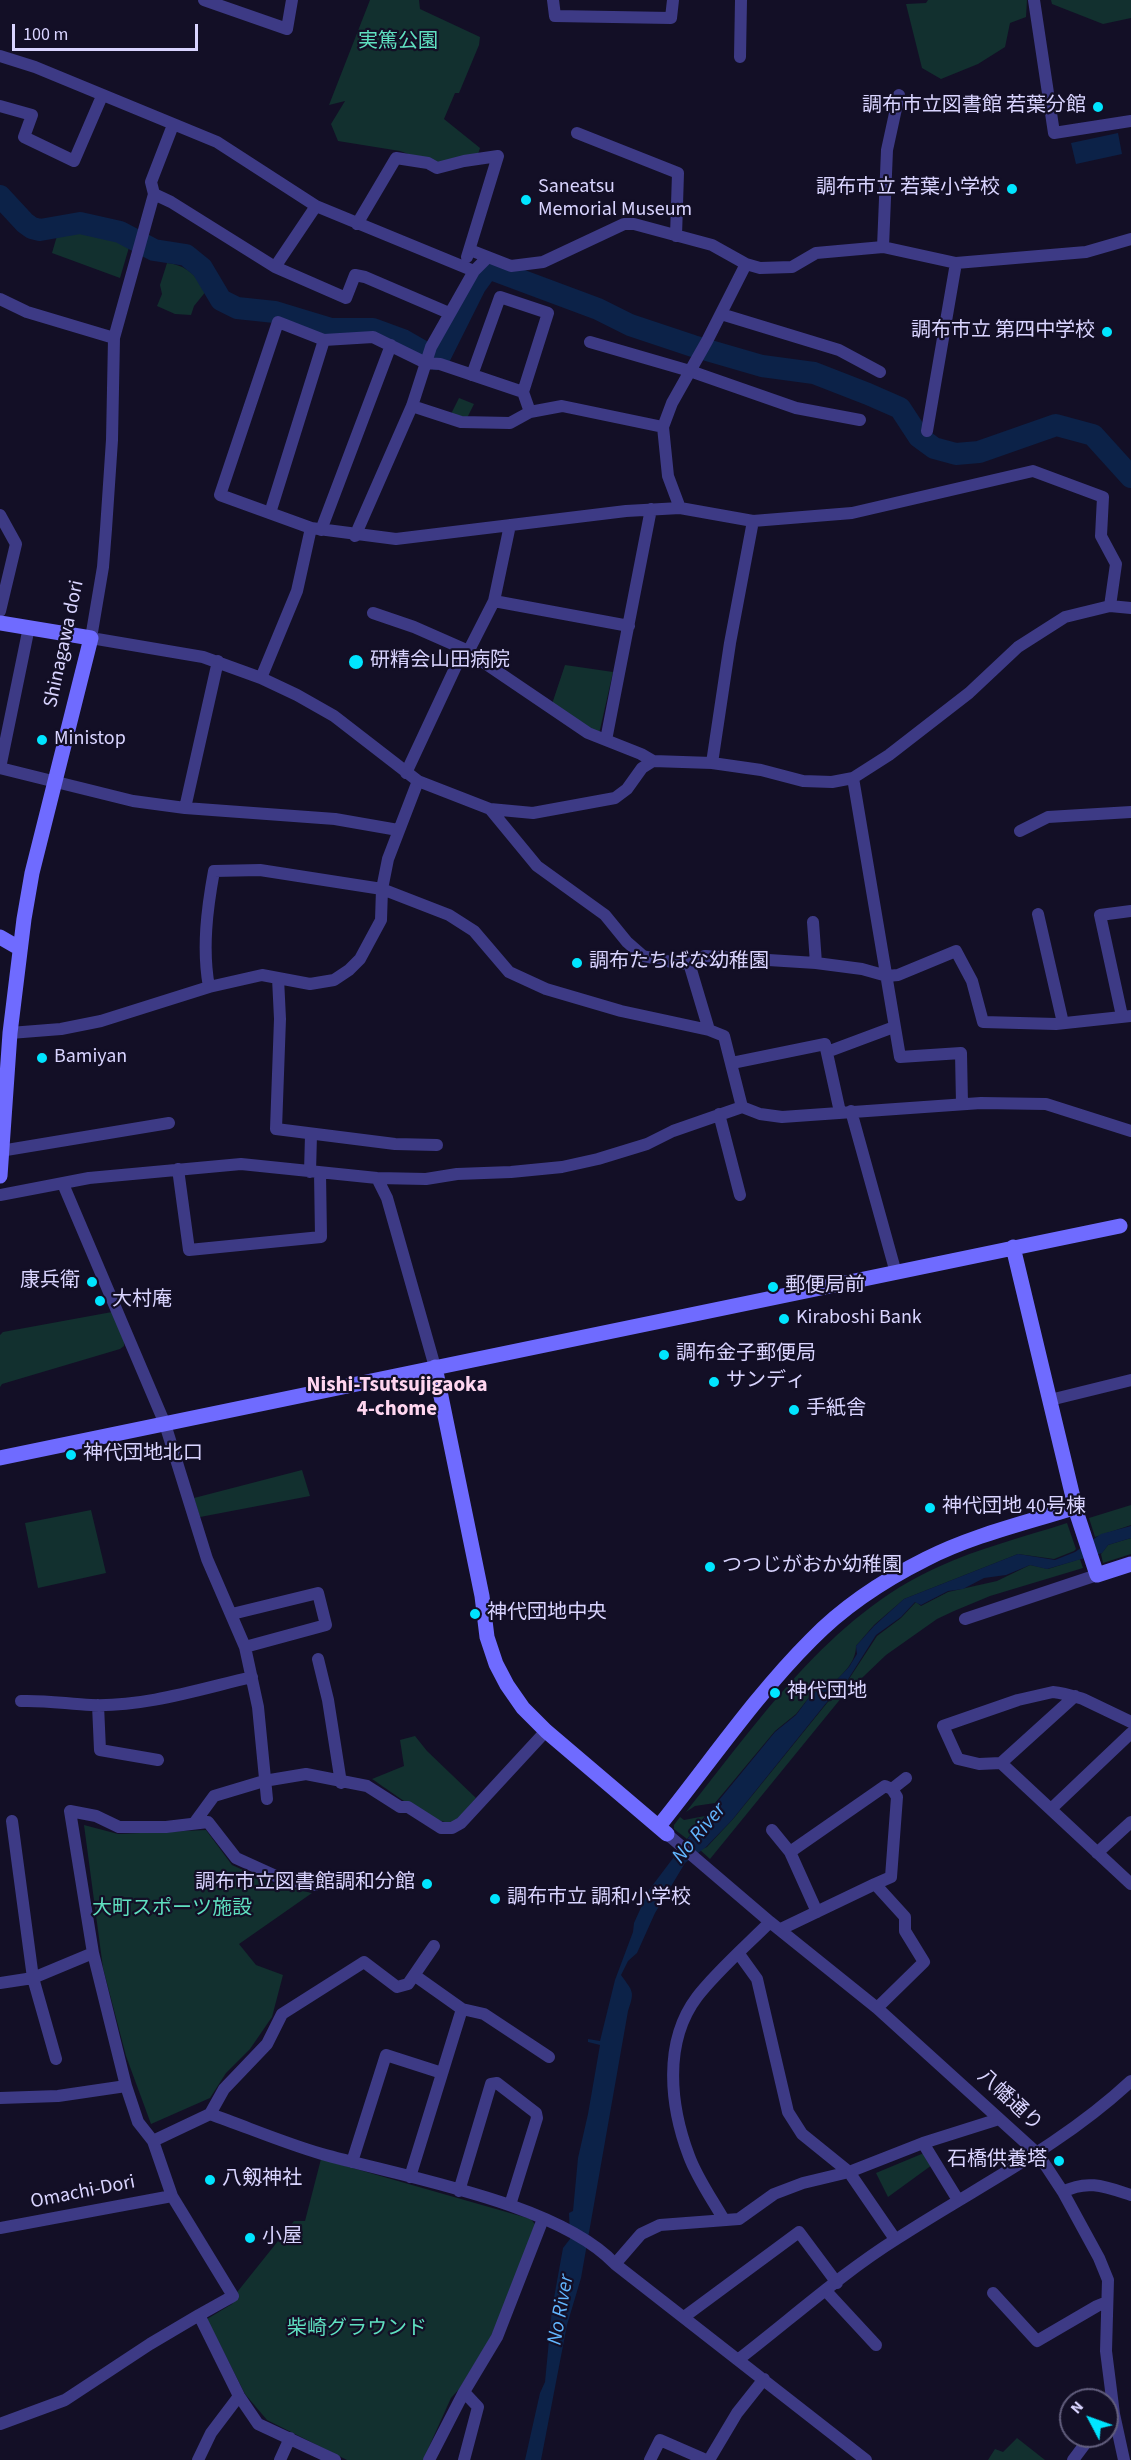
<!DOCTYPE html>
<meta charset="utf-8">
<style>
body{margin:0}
#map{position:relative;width:1131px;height:2460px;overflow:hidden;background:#130f26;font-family:"Source Sans 3",sans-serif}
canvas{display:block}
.north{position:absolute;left:1059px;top:2388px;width:60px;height:60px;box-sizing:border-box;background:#130f26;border:2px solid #625e7d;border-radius:50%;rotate:311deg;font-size:16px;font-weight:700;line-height:24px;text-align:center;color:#d9d4ff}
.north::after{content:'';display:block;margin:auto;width:21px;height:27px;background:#00e5ff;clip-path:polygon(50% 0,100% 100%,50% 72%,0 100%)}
.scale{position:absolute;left:12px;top:24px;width:186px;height:27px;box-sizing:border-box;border:3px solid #d9d4ff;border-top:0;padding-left:8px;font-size:18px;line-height:21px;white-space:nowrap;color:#d9d4ff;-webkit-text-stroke:4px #130f26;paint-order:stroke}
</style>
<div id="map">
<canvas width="1131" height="2460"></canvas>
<div class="north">N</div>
<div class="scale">100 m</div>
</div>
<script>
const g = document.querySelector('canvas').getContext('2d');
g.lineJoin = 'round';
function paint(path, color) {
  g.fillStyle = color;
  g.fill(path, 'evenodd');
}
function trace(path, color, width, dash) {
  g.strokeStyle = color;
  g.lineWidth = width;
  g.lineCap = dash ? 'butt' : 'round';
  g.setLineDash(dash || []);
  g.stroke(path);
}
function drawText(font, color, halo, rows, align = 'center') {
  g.font = font + ' "Source Sans 3","Noto Sans JP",sans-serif';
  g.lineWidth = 4.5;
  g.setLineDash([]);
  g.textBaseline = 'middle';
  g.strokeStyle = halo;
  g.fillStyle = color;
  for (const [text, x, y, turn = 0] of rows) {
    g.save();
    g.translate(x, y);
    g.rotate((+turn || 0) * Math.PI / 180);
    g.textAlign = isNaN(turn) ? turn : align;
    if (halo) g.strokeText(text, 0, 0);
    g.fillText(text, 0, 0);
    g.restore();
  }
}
paint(new Path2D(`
 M370 0H419L420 9 480 37 479 45 459 93H455L444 119 480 148 478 154 438 165 400 151 338 141 331 124 345 101 329 105Z
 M928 0H1027L1026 17 1010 23 1005 47 978 64 941 79 922 68 906 4 926 3Z
 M1051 0H1131V18L1103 24 1052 4Z
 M59 229 107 234 130 244 120 278 52 253Z
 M167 263C188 266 193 274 207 290L194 306 191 315 175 314 157 306 162 294 160 285Z
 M459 398 474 404 467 418 451 414Z
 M565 665 613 672 599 734 552 704Z
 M112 1312 124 1341V1346L120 1349 2 1384 0 1387V1335L3 1332Z
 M302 1470 310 1496 200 1517 194 1498Z
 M1131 1505V1525L1095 1537 1089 1518Z
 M91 1510 106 1573 38 1588 25 1523Z
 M1067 1523 1076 1549 1074 1551 1054 1559 1018 1554 904 1599 874 1625 856 1646C856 1663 842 1674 831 1686L823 1687 811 1695 796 1714 775 1731 715 1803 695 1806 686 1812C758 1722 830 1615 938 1567 979 1548 1024 1537 1067 1523Z
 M1131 1538V1554L1103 1563 1101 1554 1108 1545Z
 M1080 1559 1083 1568 990 1596 954 1611 937 1619 886 1655 842 1697 710 1859 700 1850 707 1847 734 1818 827 1703 847 1682 877 1636 901 1618 916 1602 921 1606 948 1592 997 1581 1030 1565 1048 1569Z
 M415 1736 427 1751 476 1798C469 1806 462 1818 453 1822 438 1828 386 1788 372 1779L404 1766 400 1740Z
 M705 1816 687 1839 674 1829V1825L680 1817 684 1820Z
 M84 1825 118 1834 206 1830 232 1865 274 1884 312 1893 239 1944 256 1965 283 1975 272 2017 250 2049 226 2073 210 2098 151 2124 126 2056 103 1968Z
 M924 2153 932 2165 888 2197 876 2173Z
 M321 2159 531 2219 537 2227 491 2337 459 2389 451 2398 423 2460H347L267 2420 245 2394 207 2319 232 2304 238 2291 294 2221H305Z
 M1017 2438 1045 2460H988L995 2449 1003 2452Z`), '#12302f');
paint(new Path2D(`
 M1118 133 1122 154 1076 164 1071 143Z
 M1131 1526V1538L1108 1545 1102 1553 1047 1569 1030 1565 1006 1575 984 1578 963 1589 948 1591 921 1605 915 1602 901 1617 876 1635 847 1681 827 1702 732 1820 706 1847 685 1863 655 1913 637 1953 628 1961 621 1975C633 1992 635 1991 628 2011L581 2278 567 2325 541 2460H525L540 2393 545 2382 552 2309 563 2248 570 2239 569 2213 573 2211 578 2158 588 2114 600 2045 588 2042V2039L600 2041 615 1980 633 1932 634 1923 649 1890 692 1833 775 1732 796 1715 811 1695 824 1687 831 1686 849 1667 857 1654 856 1646 874 1626 904 1599 1018 1554 1055 1560 1075 1552 1101 1534Z`), '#0c2248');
trace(new Path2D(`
 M0 196 25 223 32 228 40 230 80 223 120 232 154 250 186 255 202 268 221 300 237 308 275 312 331 329H373L403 340 436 359 440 356 475 286 488 268 598 309 630 325 693 346 762 366 814 373 868 394 900 408 919 437 934 448 956 454 979 452 1056 425 1093 435 1131 477`), '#0c2248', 22);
trace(new Path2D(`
 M204 0 287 29 292 0
 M553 0 555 16 671 18 673 0
 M1034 0 1054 133 1131 121
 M0 56 35 67 217 142 316 206 474 271
 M740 57 741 0
 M0 106 32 115 24 137 74 161 102 96
 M173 125 151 182 154 194 114 338 112 440 106 529 103 567 91 638 203 657 261 678 297 695 334 716 418 781 490 809 533 813 615 798 627 789 642 768 653 761
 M577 133 678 173 676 236
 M154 194 171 202 275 267 346 298 355 275 365 277 449 313
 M357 224 396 158 428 163 437 168 464 161 498 156 467 257
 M883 247 887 150 899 95
 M470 250 511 266 543 262 624 224H634L712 245 746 264 760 268 792 267 816 253 883 247 956 263 1086 252 1131 239
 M275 267 316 206
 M0 299 27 312 114 338
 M721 314 839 350 880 372
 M590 342 690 371 796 408 860 420
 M472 375 500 297 548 313 523 392 530 412
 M523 392 440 364 426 363 373 337 324 340 278 322 220 495 311 528 396 539 626 511 680 508 753 521 852 513 1033 471 1103 497 1101 536 1116 564 1110 606
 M412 406 461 422 510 423 530 412 562 406 663 427
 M927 431 956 263
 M680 508 668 476 663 427 672 403 707 341 746 264
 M270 513 324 340
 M0 515 16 544 0 611
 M321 530 391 345
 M355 536 412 406 431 347 474 271 488 257
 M494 601 629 626
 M373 613 414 627 464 649 588 733 641 754 653 761 712 763 761 770 803 781 832 782 853 778 889 755 969 693 1018 647 1065 617 1110 606 1131 608
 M468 652 494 601 510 525
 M261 678 297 591 311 528
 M606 740 651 509
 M712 763 730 643 753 521
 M0 768 133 801 185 808 335 819 398 830
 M0 768 29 627
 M406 773 464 649
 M853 778 900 1057 961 1053 962 1104
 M185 808 218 661
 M490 809 537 866 605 915 627 942 643 956 681 964 705 956 816 963 862 969 887 976 898 975 956 951 972 981 983 1022 1056 1024 1131 1016
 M1020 831 1048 817 1131 812
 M1038 914 1063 1023
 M813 922 816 963
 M689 963 709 1030
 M278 978 280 1019 276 1129 395 1144 437 1145
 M209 987C202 949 207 909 214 871L260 870 382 889 449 915 474 931 509 972 546 989 621 1011 709 1030 724 1036 742 1107
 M1122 1016 1100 915 1131 911
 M10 1033 61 1029 101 1021 209 987 262 975 310 984 334 980 349 970 360 959 381 920 382 889 388 859 418 781
 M827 1052 894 1027
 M732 1063 825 1044 840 1112
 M851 1111 896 1273
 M719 1114 740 1195
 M0 1151 169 1123
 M178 1169 189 1250 321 1237 320 1173
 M310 1172 311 1135
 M377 1178 387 1198 435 1367
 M63 1184 165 1424 207 1559 245 1647 258 1707 267 1799
 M0 1195 89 1178 241 1164 377 1178 426 1179 457 1174 511 1172 562 1167 598 1159 647 1144 673 1131 742 1107 760 1114 782 1117 981 1103 1046 1104 1131 1131
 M1050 1400 1131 1380
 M232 1614 318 1593 326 1625 245 1647
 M965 1619 1097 1575
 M318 1659 328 1700 341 1783
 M1075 1696 1001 1763 979 1764 958 1759 943 1726 1018 1700 1053 1692C1064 1693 1073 1696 1083 1699L1131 1722
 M21 1701C45 1700 68 1704 91 1705 145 1707 200 1689 252 1677
 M98 1705 100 1750 158 1760
 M1001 1763 1131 1884
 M892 1789 906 1778
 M1051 1809 1131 1733
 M12 1821 33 1978 56 2059
 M195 1822 214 1796 264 1781 306 1774 367 1786 400 1807H408L441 1828H452L461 1823 546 1731
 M772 1830 790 1852 817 1912
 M667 1834 770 1922 877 2008 1038 2154 1063 2192 1099 2258 1108 2280 1106 2351 1114 2414 1124 2460
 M790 1852 885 1786 892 1789 897 1797 891 1877 875 1884 905 1917V1931L924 1962 877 2008
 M1097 1853 1131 1822
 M315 1885 280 1878 236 1858 208 1822 166 1827H119L96 1816 70 1811 93 1953 126 2086 138 2122 153 2141 172 2196 233 2296 199 2315 239 2396 258 2424 335 2460
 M781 1929 875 1884
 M739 1954 757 1979 788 2112 802 2134 849 2172 895 2239
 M414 1975 462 2009 484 2014 549 2057
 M0 1983 33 1978 93 1953
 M0 2098 58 2096 126 2086
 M210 2114C247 2127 284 2143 322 2154 404 2177 558 2203 615 2264L866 2460
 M153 2141 210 2114 224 2089 267 2044 282 2014 364 1962 397 1987 408 1984 434 1946
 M923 2143 958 2200
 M352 2162 386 2055 442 2073
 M410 2177 462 2009
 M459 2191 491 2084 497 2083 536 2113 537 2118 510 2205
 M1063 2192C1087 2179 1106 2187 1131 2195
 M724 2220C712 2199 697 2178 689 2156 670 2106 663 2042 697 1997 716 1972 747 1945 770 1922
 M0 2228 172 2196
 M615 2264 641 2234 660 2225 739 2219 774 2194 803 2183 849 2172 923 2143 999 2119
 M826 2291 876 2345
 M993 2293 1037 2341 1097 2306 1107 2302
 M684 2317 799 2232 837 2283
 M739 2359C791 2319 842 2273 898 2238 978 2186 1060 2147 1131 2081
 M464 2392 478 2407 464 2460
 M0 2424 65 2400 150 2344 199 2315
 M198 2460 211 2433 239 2396
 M280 2460 290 2438
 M429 2460 464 2392 497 2337 543 2219
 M650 2460 660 2440 706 2460
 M709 2460 737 2413 764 2379
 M1073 2460 1091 2436`), '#3d3a85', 12);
trace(new Path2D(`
 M0 623 91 638 32 873 24 919 10 1033 0 1176
 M0 937 19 948
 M1013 1247 1077 1514 1097 1575 1131 1564
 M435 1367 482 1596 487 1637 496 1664 507 1685 523 1708 546 1731 667 1834
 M0 1458 1120 1226
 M659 1826C709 1764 755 1696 811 1640 844 1606 884 1580 926 1559 973 1535 1026 1523 1076 1507`), '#6f6bff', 15);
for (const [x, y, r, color] of [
 [1098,107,6,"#00e5ff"],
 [1012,189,6,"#00e5ff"],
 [526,200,6,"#00e5ff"],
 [1107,332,6,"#00e5ff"],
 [356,662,8,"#00e5ff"],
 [42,740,6,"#00e5ff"],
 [577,963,6,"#00e5ff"],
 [42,1058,6,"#00e5ff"],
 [92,1282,6,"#00e5ff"],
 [773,1287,6,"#00e5ff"],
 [100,1301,6,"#00e5ff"],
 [784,1319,6,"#00e5ff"],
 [664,1355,6,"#00e5ff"],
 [714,1382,6,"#00e5ff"],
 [794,1410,6,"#00e5ff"],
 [71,1455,6,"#00e5ff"],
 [930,1508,6,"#00e5ff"],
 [710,1567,6,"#00e5ff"],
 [475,1614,6,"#00e5ff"],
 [775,1693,6,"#00e5ff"],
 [427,1884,6,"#00e5ff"],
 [495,1899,6,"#00e5ff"],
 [1059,2161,6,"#00e5ff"],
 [210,2180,6,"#00e5ff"],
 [250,2238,6,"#00e5ff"]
]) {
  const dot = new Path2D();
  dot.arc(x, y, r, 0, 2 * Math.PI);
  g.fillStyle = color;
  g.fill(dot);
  trace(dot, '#130f26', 2);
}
drawText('20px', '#5fe0c0', '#130f26', [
 ["実篤公園",398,43],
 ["大町スポーツ施設",172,1910],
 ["柴崎グラウンド",357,2330]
]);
drawText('20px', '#d9d4ff', '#130f26', [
 ["調布市立図書館 若葉分館",1086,107,"right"],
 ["Saneatsu",538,188],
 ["Memorial Museum",538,211],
 ["調布市立 若葉小学校",1000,189,"right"],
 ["調布市立 第四中学校",1095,332,"right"],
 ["研精会山田病院",370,662],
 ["Ministop",54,740],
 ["調布たちばな幼稚園",589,963],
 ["Bamiyan",54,1058],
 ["康兵衛",80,1282,"right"],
 ["郵便局前",785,1287],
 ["大村庵",112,1301],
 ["Kiraboshi Bank",796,1319],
 ["調布金子郵便局",676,1355],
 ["サンディ",726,1382],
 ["手紙舎",806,1410],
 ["神代団地北口",83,1455],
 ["神代団地 40号棟",942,1508],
 ["つつじがおか幼稚園",722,1567],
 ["神代団地中央",487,1614],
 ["神代団地",787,1693],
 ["調布市立図書館調和分館",415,1884,"right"],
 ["調布市立 調和小学校",507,1899],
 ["石橋供養塔",1047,2161,"right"],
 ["八剱神社",222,2180],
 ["小屋",262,2238]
], 'left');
drawText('20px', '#d9d4ff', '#130f26', [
 ["Shinagawa dori",65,644,-78],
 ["八幡通り",1009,2101,43],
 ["Omachi-Dori",83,2193,-11]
]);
drawText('bold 21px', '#ffd6f0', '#130f26', [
 ["Nishi-Tsutsujigaoka",397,1386],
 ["4-chome",397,1410]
]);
drawText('italic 21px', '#62b6ff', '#130f26', [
 ["No River",700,1834,-50],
 ["No River",562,2310,-80]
]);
</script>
